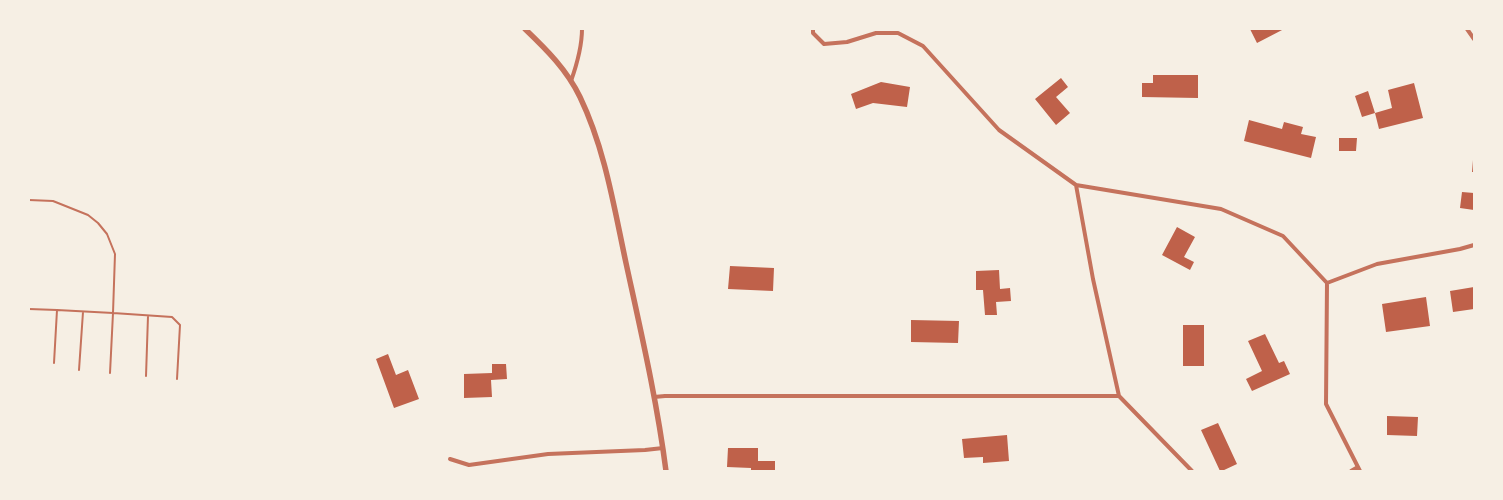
<!DOCTYPE html>
<style>
body{margin:0}
#map{position:relative;width:1503px;height:500px;overflow:hidden;background:#f6efe4;font-family:Literata,serif}
canvas{display:block}
.frame{position:absolute;inset:0;border:30px solid #f6efe4;pointer-events:none}
</style>
<div id="map">
<canvas width="1503" height="500"></canvas>
<div class="frame"></div>
</div>
<script>
const g = document.querySelector('canvas').getContext('2d');
g.lineJoin = 'round';
function paint(path, color) {
  g.fillStyle = color;
  g.fill(path, 'evenodd');
}
function trace(path, color, width, dash) {
  g.strokeStyle = color;
  g.lineWidth = width;
  g.lineCap = dash ? 'butt' : 'round';
  g.setLineDash(dash || []);
  g.stroke(path);
}
paint(new Path2D(`
 M1250 29H1284L1257 43Z
 M1153 75H1198V98L1142 97V83H1153Z
 M1061 78 1068 87 1056 97 1070 113 1056 125 1035 99Z
 M881 82 910 87 907 107 873 103 856 109 851 94Z
 M1414 83 1423 118 1379 129 1375 113 1392 108 1388 90Z
 M1368 91 1375 113 1362 117 1355 96Z
 M1249 120 1282 129 1284 122 1303 127 1301 134 1316 137 1311 158 1244 141Z
 M1339 138H1357L1356 151H1339Z
 M1473 160H1474V172H1472Z
 M1462 192 1474 193V210L1460 208Z
 M1177 227 1195 237 1184 257 1194 262 1190 270 1162 255Z
 M730 266 774 268 773 291 728 289Z
 M999 270 1000 289 1010 288 1011 301 996 302 997 315H985L983 290H976V271Z
 M1474 287V309L1453 312 1450 291Z
 M1426 297 1430 326 1386 332 1382 304Z
 M911 320 959 321 958 343 911 342Z
 M1183 325H1204V366H1183Z
 M1265 334 1279 363 1284 361 1290 374 1252 391 1246 379 1262 371 1248 341Z
 M388 354 396 375 408 370 419 399 394 408 376 359Z
 M492 364H506L507 379 491 380 492 397 464 398V374L492 373Z
 M1387 416 1418 417 1417 436 1387 435Z
 M1218 423 1237 464 1222 471H1220L1201 430Z
 M1007 435 1009 461 983 463V457L964 458 962 439Z
 M728 448H758V461H775V471H751V468L727 467Z`), '#bf614a');
trace(new Path2D(`
 M29 200 53 201 88 215 98 223 107 234 115 254 113 313 57 310
 M29 309 57 310 54 363
 M79 370 83 312
 M110 373 113 313 172 317 180 325 177 379
 M146 376 148 316`), '#c5725c', 2);
trace(new Path2D(`
 M813 29V33L824 44 847 42 876 33H898L923 46 999 130 1076 185 1093 279 1119 396
 M1467 29 1474 39
 M571 81C577 64 582 47 582 29
 M1076 185 1221 209 1283 236 1327 283 1326 404 1360 471
 M1327 283 1377 264 1460 249 1474 245
 M654 397 665 396H1119L1192 471
 M450 459 469 465 548 454 645 450 663 448
 M1351 471 1358 467`), '#c5725c', 4);
trace(new Path2D(`
 M525 29C547 50 567 70 580 97 605 149 614 207 626 263 641 332 657 401 666 471`), '#c5725c', 5.5);
</script>
